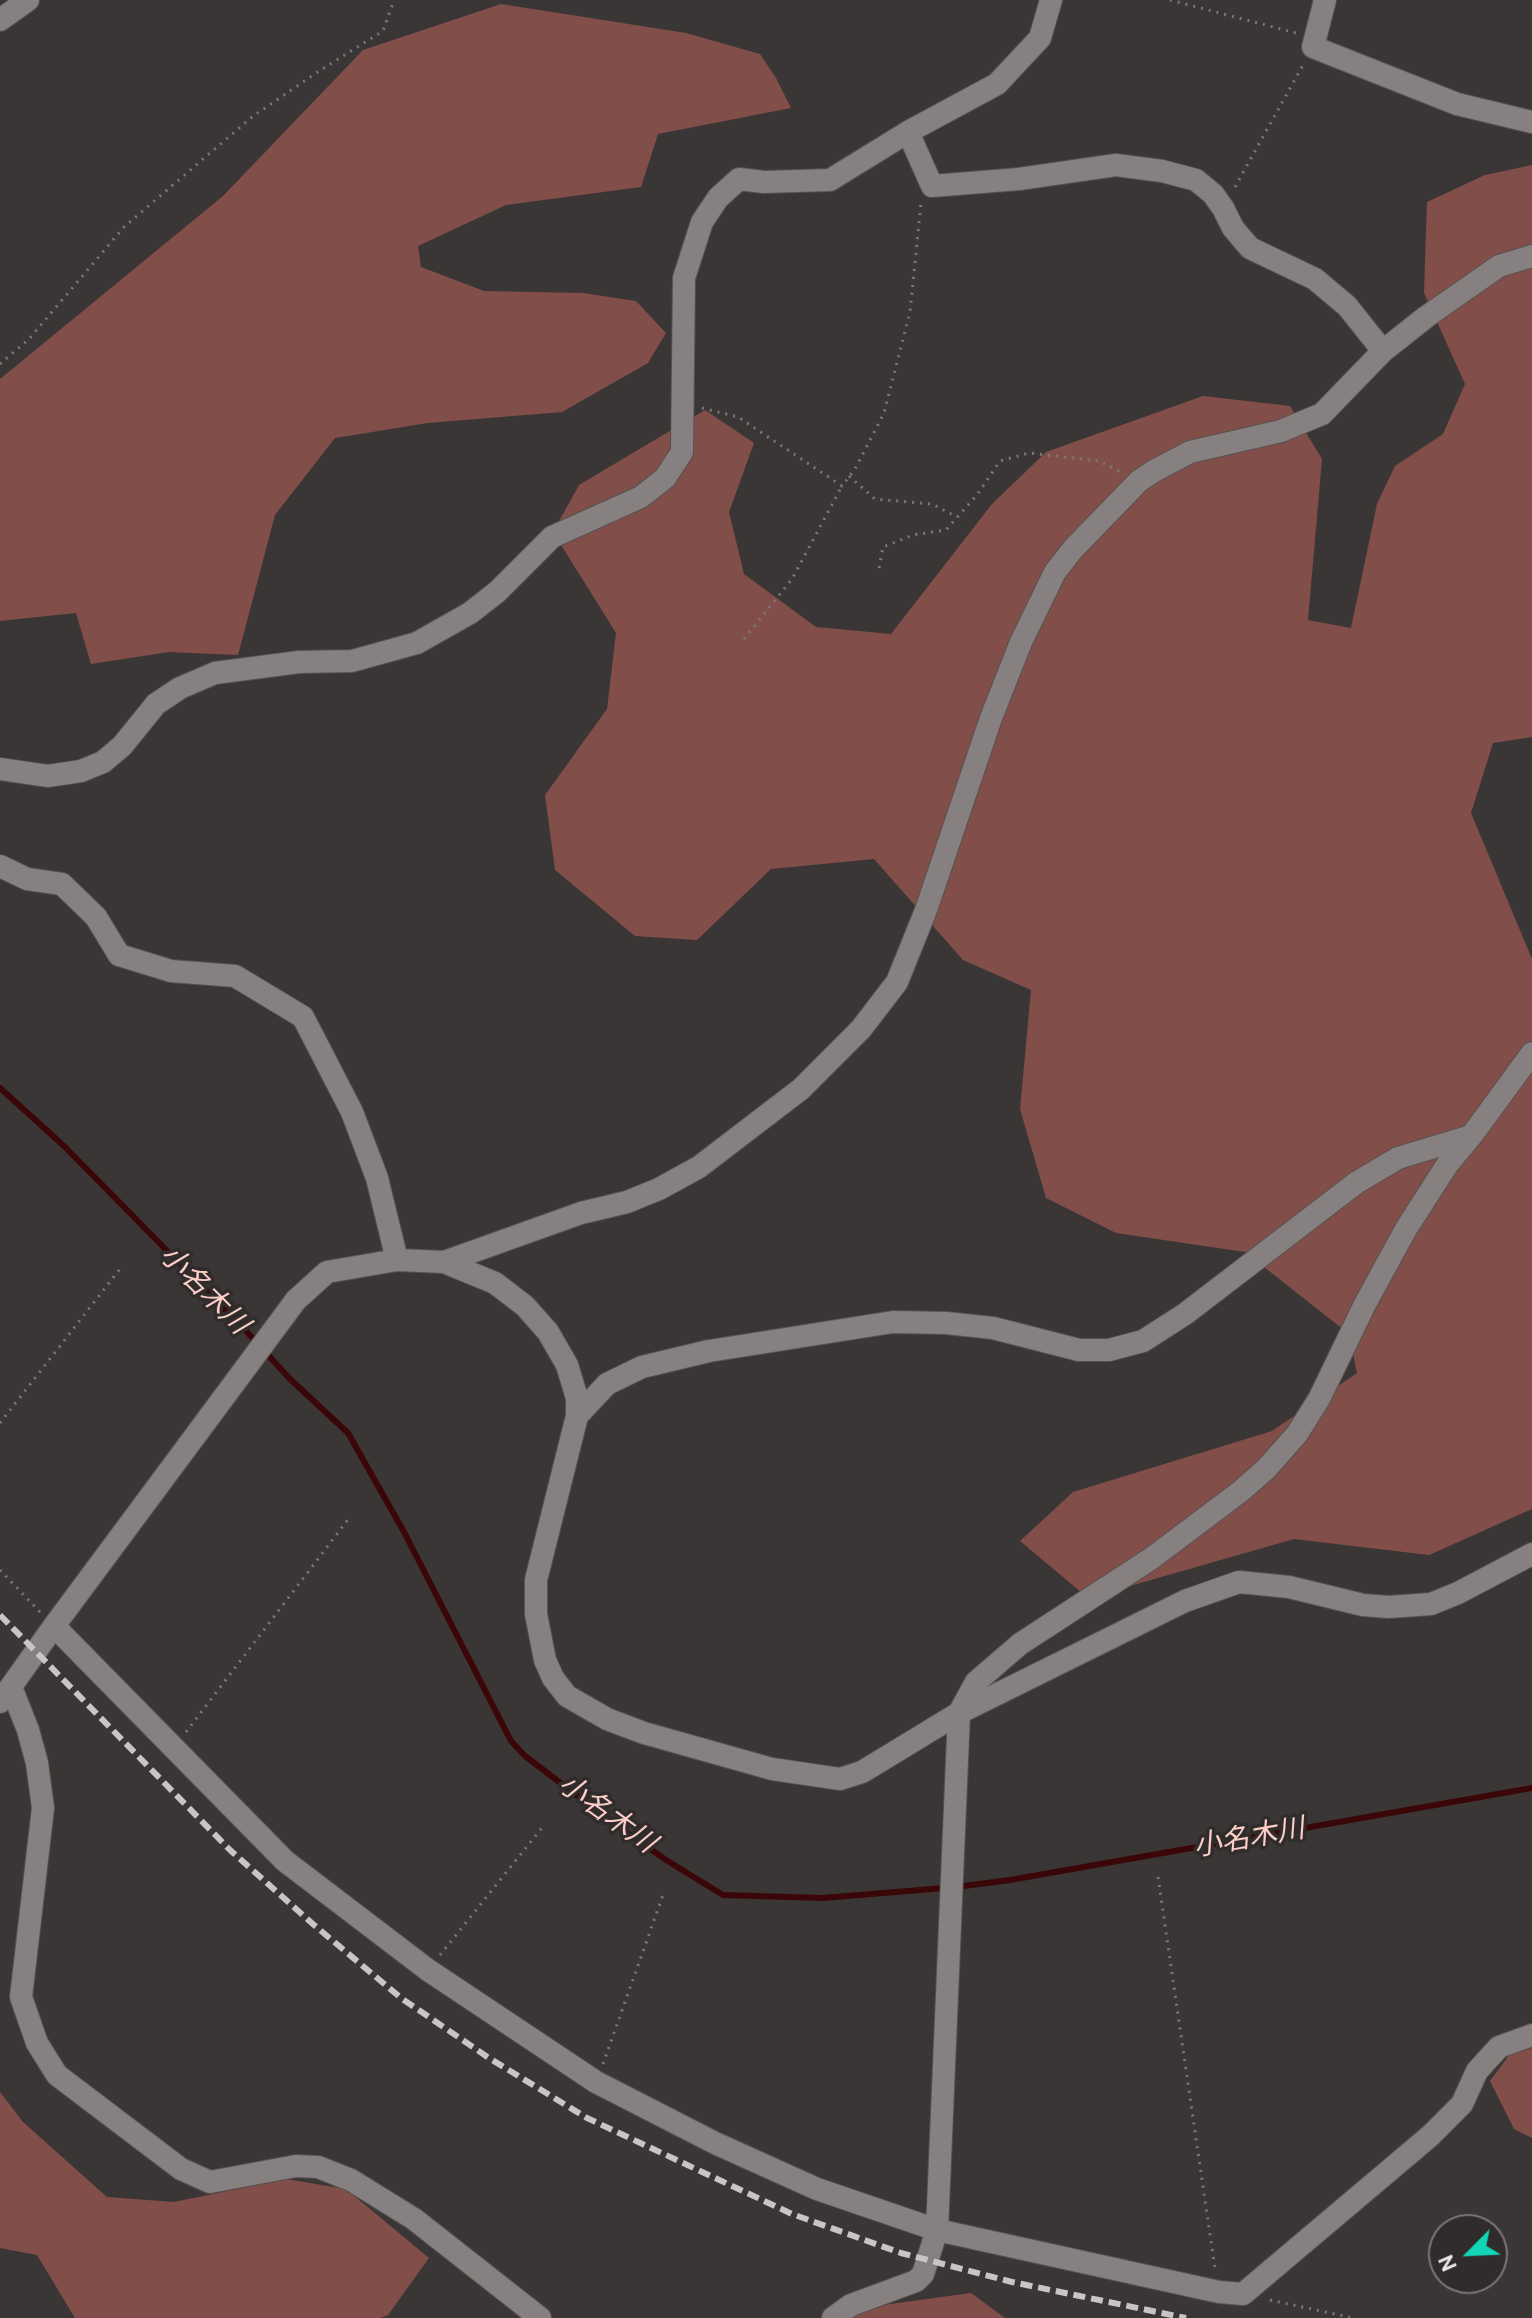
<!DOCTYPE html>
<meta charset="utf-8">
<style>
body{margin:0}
#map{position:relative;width:1532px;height:2318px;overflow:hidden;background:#3b3636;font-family:Cabin,sans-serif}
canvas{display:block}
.north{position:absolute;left:1428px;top:2214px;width:80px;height:80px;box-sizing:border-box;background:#302c2c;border:2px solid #7a7676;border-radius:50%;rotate:246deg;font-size:22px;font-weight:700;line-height:32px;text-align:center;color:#e9e6e6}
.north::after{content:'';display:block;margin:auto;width:28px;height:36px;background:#11d5b4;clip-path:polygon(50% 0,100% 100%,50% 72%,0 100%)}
</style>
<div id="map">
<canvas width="1532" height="2318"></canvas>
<div class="north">N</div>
</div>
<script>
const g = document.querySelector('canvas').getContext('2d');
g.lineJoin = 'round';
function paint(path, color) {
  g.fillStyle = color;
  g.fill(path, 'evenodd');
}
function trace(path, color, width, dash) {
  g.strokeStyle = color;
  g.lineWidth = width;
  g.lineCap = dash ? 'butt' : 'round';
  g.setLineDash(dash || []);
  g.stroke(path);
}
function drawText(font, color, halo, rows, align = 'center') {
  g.font = font + ' Cabin,"Noto Sans JP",sans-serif';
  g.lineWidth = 7;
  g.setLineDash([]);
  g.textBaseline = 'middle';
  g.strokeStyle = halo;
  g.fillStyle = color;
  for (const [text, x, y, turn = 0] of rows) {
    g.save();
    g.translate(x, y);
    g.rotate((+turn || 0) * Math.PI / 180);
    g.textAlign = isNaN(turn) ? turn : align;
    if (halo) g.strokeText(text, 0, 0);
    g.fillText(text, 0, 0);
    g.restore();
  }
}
paint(new Path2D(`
 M501 4 686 33 760 54 776 78 791 108 658 134 641 187 506 205 418 246 421 267 484 291 583 293 636 301 666 333 648 363 562 412 428 423 335 438 275 515 238 655 169 652 91 664 76 613 0 621V379L223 196 363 50Z
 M1532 165V737L1493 743 1471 813 1532 959V1509L1429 1555 1294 1539 1088 1598 1020 1541 1073 1492 1272 1431 1357 1373 1349 1334 1245 1252 1116 1233 1046 1198 1020 1109 1031 990 963 960 874 859 771 869 697 940 635 936 555 870 545 795 607 709 616 633 553 532 579 485 705 410 754 443 729 512 744 574 816 627 891 634 992 504 1046 452 1203 396 1290 406 1322 459 1308 620 1351 628 1377 504 1395 466 1443 434 1465 384 1424 293 1427 202 1485 175Z
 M1532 2048V2138L1514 2129 1490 2081 1510 2054Z
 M0 2092 23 2122 107 2197 174 2202 286 2179 346 2189 429 2258 388 2315 380 2318H75L37 2255 0 2248Z
 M971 2293 1005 2318H849L861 2308Z`), '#824e49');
trace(new Path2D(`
 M0 1088 64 1146 247 1332 289 1378 348 1433 404 1532 511 1741 525 1756 613 1823 666 1860 723 1895 822 1898 945 1888
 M956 1887 1010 1880 1532 1788`), '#3b0607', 6);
const minor = new Path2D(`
 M1325 0 1313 47 1457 104 1532 122
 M0 20 28 0
 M908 132 932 186 1019 179 1116 165 1162 171 1196 180 1213 194 1223 208 1233 228 1250 248 1315 279 1347 306 1383 351
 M0 769 48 776 81 771 103 762 122 746 156 704 180 688 215 673 299 662 352 661 417 643 470 613 497 592 552 537 641 497 665 478 682 452 684 278 702 222 718 198 739 179 764 182 830 180 908 132 997 84 1040 38 1051 0
 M0 866 27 879 62 884 96 917 119 955 171 971 235 976 303 1017 352 1112 377 1178 397 1260
 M444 1262 581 1213 627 1202 659 1189 699 1167 801 1089 861 1029 897 982 926 910 991 718 1021 642 1055 572 1073 549 1139 481 1154 471 1190 452 1281 431 1322 414 1383 351 1426 317 1499 266 1532 256
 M577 1416 607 1384 642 1367 709 1351 893 1322 946 1323 993 1328 1079 1350H1109L1143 1341 1185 1314 1356 1183 1398 1158 1471 1136
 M54 1626 285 1861 428 1970 596 2082 715 2143 817 2189 937 2230 1219 2292 1243 2294 1430 2136 1462 2104 1477 2071 1499 2047 1532 2035
 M11 1687 28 1730 37 1763 43 1808 21 1997 37 2043 57 2075 181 2169 210 2182 296 2166 318 2167 351 2180 414 2219 540 2318
 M0 1702 54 1626 296 1300 327 1272 397 1260 444 1262 495 1283 525 1306 548 1332 567 1365 577 1398V1416L536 1580V1614L545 1660 553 1678 567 1696 607 1719 644 1733 772 1769 840 1779 862 1772 959 1713 1185 1601 1239 1582 1289 1587 1363 1605 1389 1607 1431 1604 1458 1593 1532 1554
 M833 2318 851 2305 916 2281 923 2274 937 2230 959 1713 976 1682 1020 1644 1152 1558 1241 1491 1266 1469 1297 1434 1319 1399 1365 1304 1406 1229 1447 1165 1472 1135 1532 1053`);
trace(minor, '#565251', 24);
trace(new Path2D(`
 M1170 0 1296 33
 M1235 187 1303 65
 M0 364 29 339 124 227 252 117 319 71 383 31 394 0
 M702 408 738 417 842 486 855 469 884 413 910 312 921 203
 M849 476 875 499 932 504 957 517
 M879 568 883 547 913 535 946 530 977 495 1000 461 1029 453 1099 461 1121 472
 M744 639 792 579 842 486
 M0 1423 123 1265
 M0 1570 40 1612
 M186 1732 350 1517
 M1158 1877 1215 2269
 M440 1955 545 1824
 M603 2064 663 1895
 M1270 2300 1353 2318`), '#7c7878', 3, [2, 6]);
trace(minor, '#868180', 22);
trace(new Path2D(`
 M0 1615 230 1850 314 1925 401 1998 489 2058 587 2118 792 2214 901 2253 1012 2282 1186 2318`), '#c8c5c5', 6, [12, 6]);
drawText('italic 28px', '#fccec8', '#302c2c', [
 ["小名木川",204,1290,45],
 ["小名木川",607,1814,36],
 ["小名木川",1249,1838,-10]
]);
</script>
